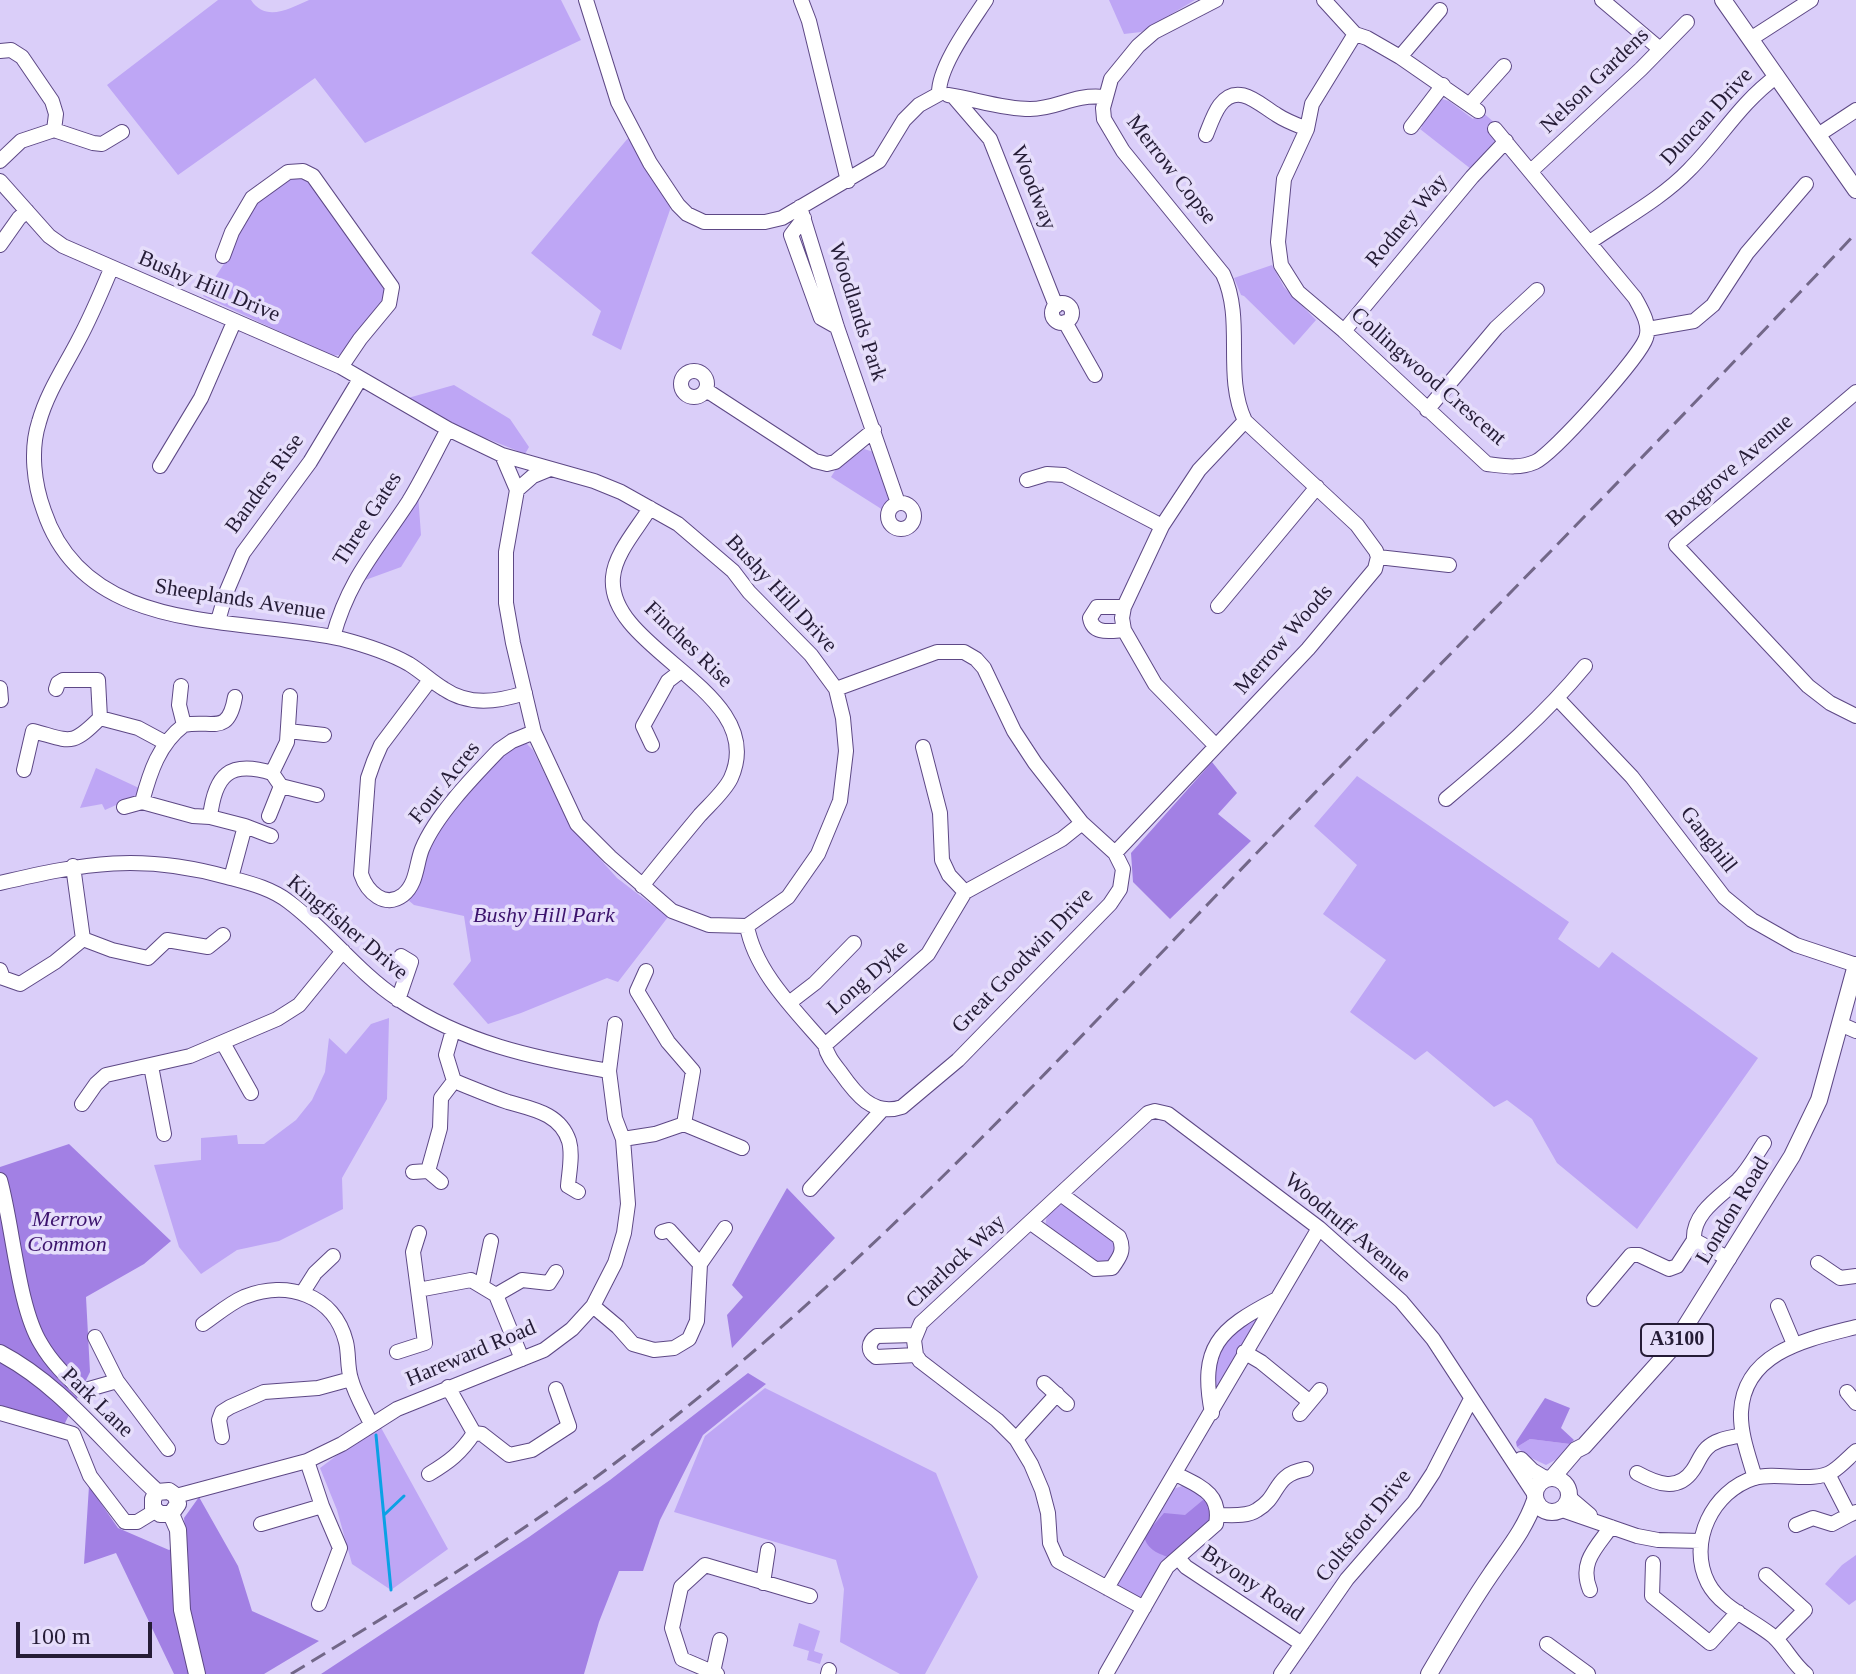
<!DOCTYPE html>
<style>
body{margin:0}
#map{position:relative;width:1856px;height:1674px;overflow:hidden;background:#dacef9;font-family:Georgia,serif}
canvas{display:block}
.scale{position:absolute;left:16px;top:1622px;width:136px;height:36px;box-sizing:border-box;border:4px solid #251c36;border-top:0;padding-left:10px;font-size:24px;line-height:28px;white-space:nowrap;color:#251c36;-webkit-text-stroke:6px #e6defb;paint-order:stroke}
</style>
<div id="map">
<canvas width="1856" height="1674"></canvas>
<div class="scale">100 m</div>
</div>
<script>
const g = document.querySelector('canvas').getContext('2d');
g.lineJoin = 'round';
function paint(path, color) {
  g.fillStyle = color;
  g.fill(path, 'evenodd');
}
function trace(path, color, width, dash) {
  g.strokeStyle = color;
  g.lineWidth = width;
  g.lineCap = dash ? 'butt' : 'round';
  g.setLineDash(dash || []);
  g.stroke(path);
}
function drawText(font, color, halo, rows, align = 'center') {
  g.font = font + ' Georgia,serif';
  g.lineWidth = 7;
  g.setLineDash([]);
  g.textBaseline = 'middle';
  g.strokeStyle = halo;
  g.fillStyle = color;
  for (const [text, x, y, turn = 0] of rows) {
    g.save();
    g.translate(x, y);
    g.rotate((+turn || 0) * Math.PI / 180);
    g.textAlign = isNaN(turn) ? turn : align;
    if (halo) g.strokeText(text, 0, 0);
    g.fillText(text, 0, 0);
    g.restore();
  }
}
paint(new Path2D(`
 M218 0H251C266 23 290 8 309 0H561L581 40 365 143 315 78 178 175 107 85Z
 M1109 0H1195L1141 32 1124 34Z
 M1442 99 1449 101 1473 119 1481 111 1496 124 1488 132 1495 141 1471 169 1420 129 1422 127 1419 124 1436 101Z
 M629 137 671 207 621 350 592 335 601 311 531 253Z
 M292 174 313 184 387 289 384 304 345 354 332 356 203 296 229 256 251 204Z
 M1272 265 1284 287 1316 320 1294 345 1244 296 1241 295 1234 278Z
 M454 385 510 419 529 447 525 454 463 429 408 398Z
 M864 449 874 452 890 499 883 510 831 477 836 469Z
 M418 494 421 535 401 567 357 583Z
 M525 742 533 750 570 825 617 878 668 917 618 982 607 978 521 1013 488 1024 453 984 471 961 464 916 414 905 408 900 418 887 428 851 436 832 506 750Z
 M96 768 139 788 136 796 105 810 102 804 80 808Z
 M1357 776 1569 922 1558 939 1599 968 1612 952 1758 1058 1637 1229 1557 1163 1532 1119 1507 1100 1494 1107 1427 1051 1415 1060 1350 1012 1386 960 1323 914 1357 865 1314 826Z
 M389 1018 387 1099 342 1178 343 1209 279 1241 237 1250 201 1274 179 1247 154 1165 201 1160V1138L237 1135 238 1144H264L296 1120 312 1100 325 1072 329 1038 346 1054 371 1024Z
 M1061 1205 1068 1206 1112 1238 1116 1247 1113 1261 1095 1266 1046 1227C1045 1215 1049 1209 1061 1205Z
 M1262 1313 1213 1402 1217 1345Z
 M765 1388 936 1473 978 1577 925 1674H900L840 1642 844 1589 836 1560 674 1512 705 1436Z
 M379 1424 448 1549 391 1590 352 1564 337 1510 320 1468Z
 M1530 1439 1570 1444 1557 1459 1546 1465 1527 1456 1517 1447Z
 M1182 1486H1192L1209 1499 1144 1596 1139 1599 1117 1587V1580L1173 1489Z
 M1856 1555V1600L1849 1605 1825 1584 1842 1565Z
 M799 1623 820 1631 814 1651 823 1654 820 1664 807 1660 809 1651 793 1646Z`), '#bea6f5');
paint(new Path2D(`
 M1212 762 1237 793 1218 814 1251 841 1170 919 1133 882 1131 853Z
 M69 1144 171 1241 144 1264 86 1297 90 1372 64 1425 0 1405V1167Z
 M787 1188 835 1238 732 1348 727 1315 743 1297 732 1285Z
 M748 1373 766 1384 703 1435 660 1520 643 1571H619L599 1622 584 1674H321L529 1537 610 1480Z
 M1545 1398 1570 1408 1561 1428 1574 1440 1570 1444 1530 1439 1517 1447 1516 1442Z
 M89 1486 118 1528 169 1550 186 1542 184 1518 199 1497 238 1566 252 1611 319 1641 264 1674H174L116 1553 84 1564Z
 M1209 1499 1213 1521 1171 1558C1159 1554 1147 1550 1144 1536L1164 1513 1185 1515 1203 1500Z`), '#a280e4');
trace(new Path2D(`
 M376 1435 391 1590
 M384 1515 404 1496`), '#0ba1e5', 3);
const minor = new Path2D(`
 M586 0 618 102 650 163 678 205 687 214 704 222H765L782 218 879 161 904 120 919 105 939 94
 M801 0 809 21 848 181
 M1324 0 1355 34 1367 38 1400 57 1478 111
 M1602 0 1660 49
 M1355 34 1312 104 1307 129 1284 179 1278 242 1281 265 1298 292 1344 331 1487 464C1504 466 1519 469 1535 462 1553 454 1640 357 1646 338 1651 325 1641 309 1635 298L1495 129
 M1752 38 1811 0
 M0 51 11 50 22 57 52 101 56 114 54 130
 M1400 57 1440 10
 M939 94C938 67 971 23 986 0
 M948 95C975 99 1002 109 1030 109 1058 109 1072 94 1104 97
 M953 96 990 139 1056 306
 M1470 104 1504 66
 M1411 127 1443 85
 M1206 135C1210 125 1214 113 1220 105 1238 81 1260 105 1277 115 1286 121 1297 125 1307 129
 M1818 135 1856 110
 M0 161 21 141 54 130 93 143 102 144 122 132
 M1531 171 1641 69 1687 22
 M0 181 49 236 63 246 341 367 448 429 502 455 594 481 621 492 678 524 733 571 749 592 811 655 836 689 843 718 846 751 840 801 818 854 788 897 747 926 709 925 672 911 610 857 577 824 534 732 513 643 506 603V552L517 490 502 455
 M800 207 837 327 898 503
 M804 218 791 235 821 318 837 327
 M1590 242C1623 219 1661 199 1689 170 1721 138 1739 104 1777 76
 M0 245 19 218 27 211
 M223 256 232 232 252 198 288 172 303 171 313 176 392 287 389 304 360 339 341 367
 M111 269C101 293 91 317 78 341 64 368 47 393 39 422 30 450 34 484 44 511 86 637 238 616 342 639 365 645 388 652 409 664 422 672 432 682 444 689 469 706 497 702 525 693
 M1052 313a10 10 0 1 1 20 0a10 10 0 1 1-20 0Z
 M1065 322 1095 375
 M1648 329 1694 321 1713 305 1747 253 1806 184
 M1344 331 1472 177 1506 141
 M681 384a13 13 0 1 1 26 0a13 13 0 1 1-26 0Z
 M706 390 815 461 827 464 835 462 874 430
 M1856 392 1676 545 1808 686 1830 703 1856 716
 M1427 410 1496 328 1537 290
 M160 466 201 398 234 322
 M1027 480 1047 474 1064 475 1162 526
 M517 490 533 476 550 469
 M888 516a13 13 0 1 1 26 0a13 13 0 1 1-26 0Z
 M1378 557 1449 565
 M1218 606 1317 487
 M1124 607H1097L1090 618C1093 635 1110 631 1124 630L1155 684 1216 746
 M218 621 226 593 243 553 310 462 360 379
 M1124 630 1122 618 1124 607 1162 526 1199 470 1245 421
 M333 637C349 578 377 550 409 501 423 478 435 453 448 429
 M430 680 381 745 374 761 368 778 361 874C367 892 385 909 403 895 417 884 416 864 422 849 436 815 473 777 499 750L512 741 534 732
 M181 686 179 705 184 725
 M0 688 1 700
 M56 689 58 683 63 680H98L100 718 138 728 164 742
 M1558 699 1632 777 1724 897 1752 920 1796 945 1856 965
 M288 731 324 735
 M652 745 643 726 668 681 681 671
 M923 747 940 813 942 860 949 875 965 892
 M24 770 33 731C71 741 71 747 100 718
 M281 786 317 795
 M1446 799C1496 757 1544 716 1585 666
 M142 802C150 772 159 744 184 725 212 719 228 737 235 697
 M142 802 193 816 210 817 245 826 231 878
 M124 807 142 802
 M269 816 281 786 272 773
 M210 817C215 775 229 760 272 773L287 742 290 696
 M245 826 271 836
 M1115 853 1308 649 1375 569 1378 557 1376 551 1357 525 1245 421C1223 374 1245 321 1223 274L1123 151 1104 119 1103 108 1111 79 1138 46 1154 32 1216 0
 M0 883C85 863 141 853 227 877 249 883 271 888 289 902 328 931 357 972 398 999 463 1043 533 1058 609 1071
 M642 886C661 862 680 839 700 815 710 804 725 791 731 778 770 691 606 651 613 577 615 553 638 528 650 508
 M747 926C755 972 796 1011 825 1045 827 1056 834 1064 841 1073 855 1093 873 1117 902 1107L958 1060 1110 904 1120 889 1123 869 1115 853 1082 823 1035 763 1014 731 984 668 976 659 964 652H937L836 689
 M83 939 112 950 148 958 167 940 208 947 223 935
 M0 970 3 978 20 984 55 962 83 939 73 866
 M646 971 637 991 668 1042 693 1071 684 1124
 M398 1000 411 962 401 956
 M789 1003 815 983 854 943
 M1840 1024 1856 1031
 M453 1030 446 1055 454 1081C472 1088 490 1096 508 1102 532 1109 560 1113 569 1141 573 1155 569 1172 568 1186L578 1192
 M223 1043 251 1093
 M825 1045 928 954 965 892 1062 839 1082 823
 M151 1066 164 1134
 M82 1104 96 1084 106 1075 190 1056 277 1019 299 1005 343 951
 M684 1124 742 1148
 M623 1139 655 1134 684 1124
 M428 1171 440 1128 441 1098 454 1081
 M413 1172 428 1171 441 1182
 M0 1180C13 1226 18 1307 41 1344 52 1363 66 1376 82 1391L117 1381
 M810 1189 882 1110
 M1031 1223 1095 1269 1112 1268C1120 1257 1125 1250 1119 1237L1062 1195
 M662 1232 669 1230 700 1264
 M1694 1240C1692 1213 1721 1196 1738 1180 1748 1170 1756 1155 1764 1143
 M1818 1263 1840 1278 1856 1276
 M482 1284 491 1241
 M418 1290 413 1252 419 1233
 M303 1292 315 1273 333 1256
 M496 1295 522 1280 549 1283 556 1272
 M1594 1299 1631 1255H1639L1669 1269 1677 1266 1694 1240 1729 1259
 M593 1306 618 1327 633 1344 654 1350 674 1348 689 1339 697 1321 700 1264 725 1228
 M1778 1306 1794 1344
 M203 1324C216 1315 230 1303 244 1297 287 1280 334 1294 346 1342 349 1354 347 1367 351 1379 355 1394 364 1409 371 1424
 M915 1335 877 1336C868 1342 867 1351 876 1357L916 1355
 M95 1337 117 1381 168 1449
 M397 1352 425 1343 418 1290 471 1280 496 1295 522 1359
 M1244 1352 1261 1362 1310 1402
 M1044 1383 1067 1404
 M448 1387 474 1433 482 1434 509 1455 532 1450 569 1426 556 1389
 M1847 1392 1856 1403
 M0 1413 73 1434 90 1476 125 1522H137L155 1511
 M1212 1413C1199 1347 1219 1329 1275 1300
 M1300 1414 1320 1390
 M222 1437 219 1420 222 1412 230 1407 264 1392 318 1388 351 1379
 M1016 1439 1057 1394
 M1521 1459 1532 1470 1547 1479
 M1637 1473C1657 1484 1678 1492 1693 1470 1698 1463 1700 1455 1707 1448 1716 1439 1730 1438 1742 1435
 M429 1474C449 1462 461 1453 474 1433
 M1828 1474 1849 1515 1856 1512
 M1755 1478C1749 1457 1740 1434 1741 1412 1744 1351 1809 1339 1856 1327
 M176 1496 307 1461 342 1444 397 1409 544 1350 572 1329 593 1306 615 1263 624 1233 628 1204 623 1139 615 1118 609 1071 615 1024
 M1570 1498 1590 1515
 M1562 1510 1637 1536 1658 1540 1701 1541
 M1218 1515C1230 1515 1247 1517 1257 1510 1281 1496 1272 1475 1306 1469
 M261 1524 322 1506 307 1461
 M1796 1525 1813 1518 1832 1524 1849 1515
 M1179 1559 1186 1567 1302 1644
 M1653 1563 1652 1596 1710 1643 1738 1612
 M1766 1575 1805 1610 1776 1639
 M763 1583 768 1550
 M1107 1588 1319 1228
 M1590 1590C1579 1563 1595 1549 1611 1527
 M319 1604 340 1548 322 1506
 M1144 1608 1058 1561 1050 1543 1048 1513 1042 1490 1031 1464 1016 1439 997 1420 920 1361 916 1355 914 1340 921 1323 1148 1113 1155 1111 1168 1114 1319 1228 1401 1301 1433 1339 1535 1495
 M1547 1644 1588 1674
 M713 1672 720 1640
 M717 1674 682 1659 672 1628 681 1587 705 1565 810 1596
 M828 1674 829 1670
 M1106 1674 1167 1567 1216 1524C1222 1493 1199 1486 1176 1474
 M1281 1674 1347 1579 1414 1502 1433 1473 1471 1399
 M1806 1674C1793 1664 1786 1648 1774 1637 1754 1620 1721 1608 1708 1583 1687 1542 1713 1491 1754 1478 1777 1471 1814 1484 1833 1471 1841 1466 1849 1457 1856 1451`);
const major = new Path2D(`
 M1723 0 1856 190
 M0 1353C63 1386 105 1445 157 1492
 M1535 1495a17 17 0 1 1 34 0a17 17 0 1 1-34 0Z
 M1552 1478 1576 1450 1584 1446 1672 1348 1792 1156 1819 1100 1856 965
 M157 1492 169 1491 176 1496 178 1504 171 1514
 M157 1492 153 1499V1508L160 1514H171
 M171 1514 178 1530 182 1610 197 1674
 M1429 1674C1449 1640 1469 1606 1491 1574 1508 1549 1525 1529 1535 1500`);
trace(minor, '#5d4885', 16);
trace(major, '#5d4885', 18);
trace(minor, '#fff', 14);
trace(major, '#fff', 16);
trace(new Path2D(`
 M291 1674C404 1605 518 1537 623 1457 874 1267 1086 1029 1304 804 1489 614 1675 426 1856 233`), '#726788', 3, [16, 8]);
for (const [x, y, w] of [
 [1677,1340,72]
]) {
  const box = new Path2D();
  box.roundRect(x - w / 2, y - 16, w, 32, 6);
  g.fillStyle = '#e6defb';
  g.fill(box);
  trace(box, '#251c36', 2);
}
drawText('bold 20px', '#251c36', null, [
 ["A3100",1677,1340]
]);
drawText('22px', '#251c36', '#e6defb', [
 ["Nelson Gardens",1595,81,-44],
 ["Duncan Drive",1707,117,-47],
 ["Merrow Copse",1171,170,52],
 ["Woodway",1033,188,68],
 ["Rodney Way",1407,221,-50],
 ["Bushy Hill Drive",209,287,23],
 ["Woodlands Park",857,312,72],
 ["Collingwood Crescent",1428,377,41],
 ["Boxgrove Avenue",1730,471,-41],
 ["Banders Rise",265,484,-54],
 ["Three Gates",368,519,-57],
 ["Bushy Hill Drive",781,594,47],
 ["Sheeplands Avenue",240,600,9],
 ["Merrow Woods",1284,640,-49],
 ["Finches Rise",688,645,44],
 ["Four Acres",445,783,-51],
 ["Ganghill",1708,840,52],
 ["Kingfisher Drive",347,928,40],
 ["Great Goodwin Drive",1023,961,-46],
 ["Long Dyke",868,978,-42],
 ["London Road",1733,1211,-59],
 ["Woodruff Avenue",1347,1228,40],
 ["Charlock Way",956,1262,-43],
 ["Hareward Road",471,1354,-23],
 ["Park Lane",97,1403,44],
 ["Coltsfoot Drive",1364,1526,-51],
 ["Bryony Road",1252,1584,34]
]);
drawText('italic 22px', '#3c136d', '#e6defb', [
 ["Bushy Hill Park",544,916],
 ["Merrow",67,1220],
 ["Common",67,1245]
]);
</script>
